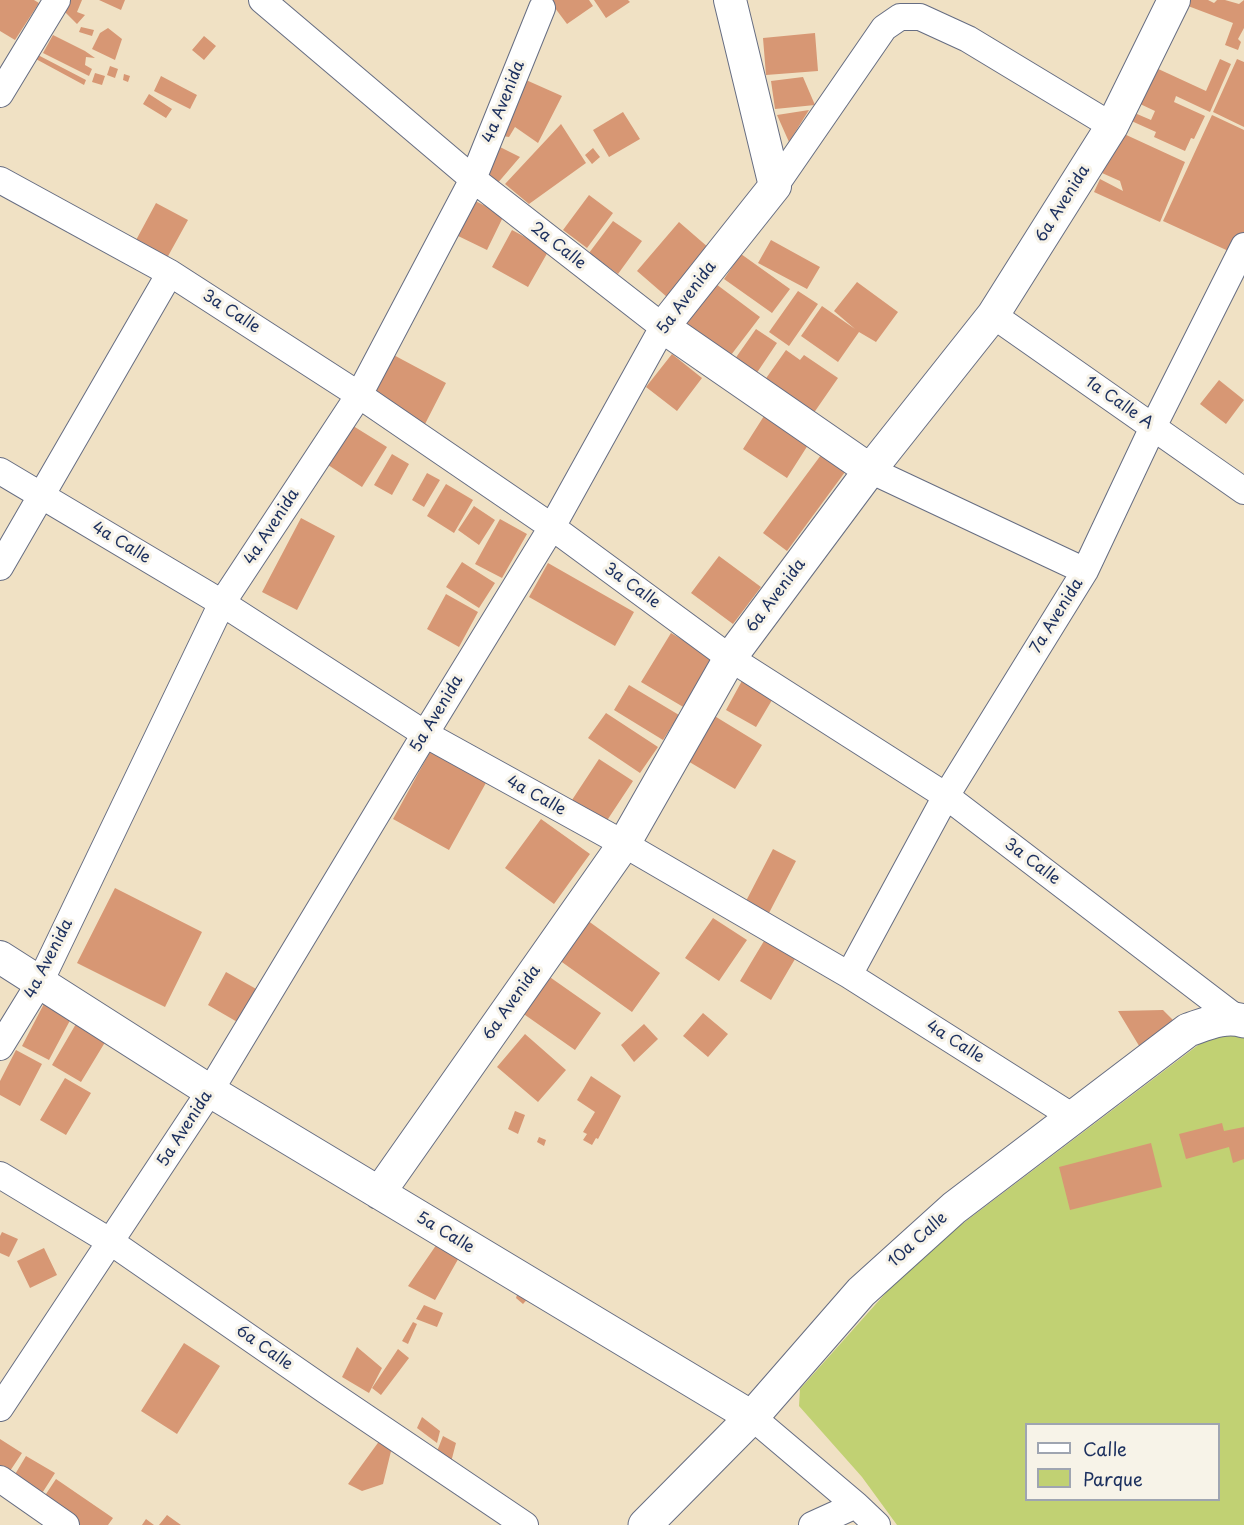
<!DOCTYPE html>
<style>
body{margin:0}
#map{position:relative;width:1244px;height:1525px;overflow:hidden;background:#f0e1c4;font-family:"Playpen Sans",sans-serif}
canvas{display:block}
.legend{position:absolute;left:1025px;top:1423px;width:195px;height:78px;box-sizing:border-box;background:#f7f3e8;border:2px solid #9fa5b1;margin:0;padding:8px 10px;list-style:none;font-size:18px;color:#1b2f5e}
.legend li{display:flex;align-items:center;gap:12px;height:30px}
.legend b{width:30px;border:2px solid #9fa5b1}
</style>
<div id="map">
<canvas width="1244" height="1525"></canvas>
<ul class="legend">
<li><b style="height:8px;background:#fff"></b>Calle</li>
<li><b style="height:16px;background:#c1d173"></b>Parque</li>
</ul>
</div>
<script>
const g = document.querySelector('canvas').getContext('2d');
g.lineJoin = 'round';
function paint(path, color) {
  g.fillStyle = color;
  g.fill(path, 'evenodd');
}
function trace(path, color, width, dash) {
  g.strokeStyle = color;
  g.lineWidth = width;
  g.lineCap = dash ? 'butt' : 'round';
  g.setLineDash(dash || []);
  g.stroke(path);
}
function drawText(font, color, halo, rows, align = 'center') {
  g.font = font + ' "Playpen Sans",sans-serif';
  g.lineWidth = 6;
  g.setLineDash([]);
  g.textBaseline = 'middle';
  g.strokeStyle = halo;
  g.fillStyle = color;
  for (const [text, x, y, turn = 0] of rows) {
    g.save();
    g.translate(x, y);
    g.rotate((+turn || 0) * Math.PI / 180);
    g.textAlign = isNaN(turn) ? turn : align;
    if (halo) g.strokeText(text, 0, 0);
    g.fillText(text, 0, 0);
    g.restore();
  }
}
paint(new Path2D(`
 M1244 1031V1525H897L862 1477 799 1406 800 1389 916 1259 1214 1033ZM1026 1424H1218V1500H1026Z`), '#c1d173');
paint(new Path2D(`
 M0 0H34L39 3 15 40 0 31Z
 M68 0H82L77 12 85 15 77 24 63 10Z
 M99 0H125L121 10Z
 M549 0H589L593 6 567 24Z
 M594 0H628L630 2 606 18Z
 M1190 0H1208L1214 3 1217 0H1225L1239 4 1244 0V28L1238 39 1241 42 1238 50 1225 45 1233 23 1188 6Z
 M81 27 94 30 92 36 79 32Z
 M108 28 122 39 115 60 92 49 100 33Z
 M815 33 818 71 766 75 763 38Z
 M53 35 85 51 95 58 86 57 85 65 92 69 89 76 43 53Z
 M204 36 216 46 204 60 192 50Z
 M36 54 86 80 84 85 34 58Z
 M1220 59 1231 64 1210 112 1176 96 1174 102 1205 116 1194 139 1191 138 1185 151 1154 137 1156 132 1127 119 1130 111 1151 120 1155 111 1138 103 1154 67 1206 91Z
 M1237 59 1244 62V127L1213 112Z
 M110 66 118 69 115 78 107 75Z
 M95 73 105 76 102 85 92 82Z
 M124 74 130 76 128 82 123 80Z
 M161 76 197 95 190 109 154 91Z
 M803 77 815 105 775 109 771 81Z
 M526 80 562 96 538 143 515 127 509 137 496 135Z
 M149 94 172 109 166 118 143 104Z
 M809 110 789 142 777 115Z
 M623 112 640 139 609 157 593 130Z
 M1212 115 1244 130V233L1235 254 1163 221Z
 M561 124 586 163 529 204 505 184Z
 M1122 133 1185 162 1160 222 1094 192 1100 179 1123 191 1120 181 1102 173Z
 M492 143 520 157 496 185 476 172Z
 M593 148 600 157 592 164 585 155Z
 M589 195 613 213 587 248 563 230Z
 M471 199 504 215 487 250 454 234Z
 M156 203 188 220 167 258 135 242Z
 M613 221 642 241 618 274 589 253Z
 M679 222 709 248 667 297 637 271Z
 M512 230 549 250 528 287 492 267Z
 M771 240 820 267 807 289 758 263Z
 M741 254 790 289 772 313 724 279Z
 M857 282 898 312 876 342 859 332 838 362 801 336 822 306 855 329 834 311Z
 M716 284 760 317 728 359 684 326Z
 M798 291 818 304 789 346 769 332Z
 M756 329 777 343 752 380 730 366Z
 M786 350 800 360 804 355 838 378 811 417 762 384Z
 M388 352 446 383 425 424 366 393Z
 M672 354 702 378 677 411 646 387Z
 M1219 380 1244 400 1226 424 1200 404Z
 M764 416 808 445 787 478 743 449Z
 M350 424 387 447 362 487 325 463Z
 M392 454 409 464 392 495 374 485Z
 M821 455 845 472 787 551 763 533Z
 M427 473 440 480 424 507 412 500Z
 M446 484 473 500 454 533 427 516Z
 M474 506 495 520 479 545 458 530Z
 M301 518 335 536 297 610 262 592Z
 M500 519 527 534 502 578 475 564Z
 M719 556 761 587 733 624 691 593Z
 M462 562 495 583 479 608 446 587Z
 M548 563 634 612 615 646 529 597Z
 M446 594 478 612 459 647 427 629Z
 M671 633 715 659 685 708 641 682Z
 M744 677 775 695 756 727 726 710Z
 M629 685 679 715 663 740 614 710Z
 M708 712 762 745 735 789 681 757Z
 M606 713 658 747 640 773 588 738Z
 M431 750 487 781 449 850 393 819Z
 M599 759 633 781 606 822 572 800Z
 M541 819 590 854 554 904 505 868Z
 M773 849 796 861 769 913 746 901Z
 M115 888 202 932 165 1007 77 963Z
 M580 915 660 973 632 1012 552 955Z
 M713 918 747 940 719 981 685 958Z
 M764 941 795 959 771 1000 740 981Z
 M226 972 258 990 239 1023 208 1005Z
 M544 973 601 1013 575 1050 518 1010Z
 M48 996 75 1011 49 1060 22 1046Z
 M1163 1010 1175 1022 1141 1049 1118 1011Z
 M703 1013 728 1034 708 1057 683 1036Z
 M80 1017 110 1034 81 1082 52 1065Z
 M644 1024 658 1039 634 1062 621 1045Z
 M525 1034 566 1070 538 1102 497 1067Z
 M16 1050 42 1064 20 1106 0 1095V1081Z
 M591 1076 621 1096 598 1139 596 1138 592 1145 583 1140 587 1134 583 1132 595 1112 577 1100Z
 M65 1078 91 1093 66 1135 40 1120Z
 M515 1111 525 1115 518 1134 508 1129Z
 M1222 1123 1224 1131 1244 1127V1159L1233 1163 1229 1147 1186 1159 1179 1134Z
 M539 1137 546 1140 544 1146 537 1142Z
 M1151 1143 1162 1187 1070 1210 1059 1167Z
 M2 1232 18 1239 9 1257 0 1253V1236Z
 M439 1241 461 1254 435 1300 408 1286Z
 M44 1248 57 1275 30 1288 17 1261Z
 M519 1289 532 1294 523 1304 516 1298Z
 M424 1305 443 1313 437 1327 416 1319Z
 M413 1322 417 1324 408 1344 402 1341Z
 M184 1343 220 1366 177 1434 141 1411Z
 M357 1347 382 1368 369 1393 342 1377Z
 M398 1349 409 1358 381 1395 372 1388Z
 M422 1417 440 1431 437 1443 417 1428Z
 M443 1436 456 1443 450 1466 434 1459Z
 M0 1439 22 1453 6 1477 0 1473Z
 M380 1440 392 1447 383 1484 362 1491 348 1484Z
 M26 1456 55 1473 39 1498 11 1481Z
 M56 1479 113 1518 108 1525H72L40 1503Z
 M167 1515 181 1525H159Z
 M146 1519 154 1525H142Z`), '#d79774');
const minor = new Path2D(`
 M0 94 57 0
 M0 180 170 273 359 395 552 527 730 658 946 796 1239 1020
 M775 186 884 28 900 17H920L968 39 1112 126
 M993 315 1244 491
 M870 470 1085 571
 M0 471 222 603 425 734 624 844 849 975 1073 1117
 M0 567 170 273
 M849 975 946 796 1085 571 1153 427 1244 246
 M0 1047 40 982 222 603 359 395 473 179 542 8
 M0 1175 111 1242 325 1390 525 1525
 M0 1408 210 1091 425 734 552 527 663 327 473 179 262 0
 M752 1417 856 1505 877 1525
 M0 1479 66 1525
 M812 1525 856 1505`);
const tertiary = new Path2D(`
 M730 0 775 186 663 327 870 470
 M0 957 210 1091 752 1417
 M379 1193 624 844 730 658 870 470 993 315 1112 126 1174 0`);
const primary = new Path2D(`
 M645 1525 752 1417 861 1292 954 1208 1188 1030C1206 1024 1225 1015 1244 1021`);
trace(minor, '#666d82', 28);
trace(tertiary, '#666d82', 34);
trace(primary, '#666d82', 35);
trace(minor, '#fff', 26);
trace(tertiary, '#fff', 32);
trace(primary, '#fff', 33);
drawText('16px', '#1b2f5e', '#f7f3e8', [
 ["4a Avenida",504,102,-68],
 ["6a Avenida",1063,204,-58],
 ["2a Calle",558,246,38],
 ["5a Avenida",687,298,-53],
 ["3a Calle",231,312,33],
 ["1a Calle A",1119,403,35],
 ["4a Avenida",272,527,-57],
 ["4a Calle",121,543,31],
 ["3a Calle",632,586,36],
 ["6a Avenida",776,596,-53],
 ["7a Avenida",1057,616,-58],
 ["5a Avenida",437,714,-59],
 ["4a Calle",536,796,29],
 ["3a Calle",1032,862,37],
 ["4a Avenida",49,959,-63],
 ["6a Avenida",512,1003,-55],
 ["4a Calle",955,1042,32],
 ["5a Avenida",185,1129,-57],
 ["5a Calle",445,1233,31],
 ["10a Calle",918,1240,-42],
 ["6a Calle",264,1348,35]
]);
</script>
